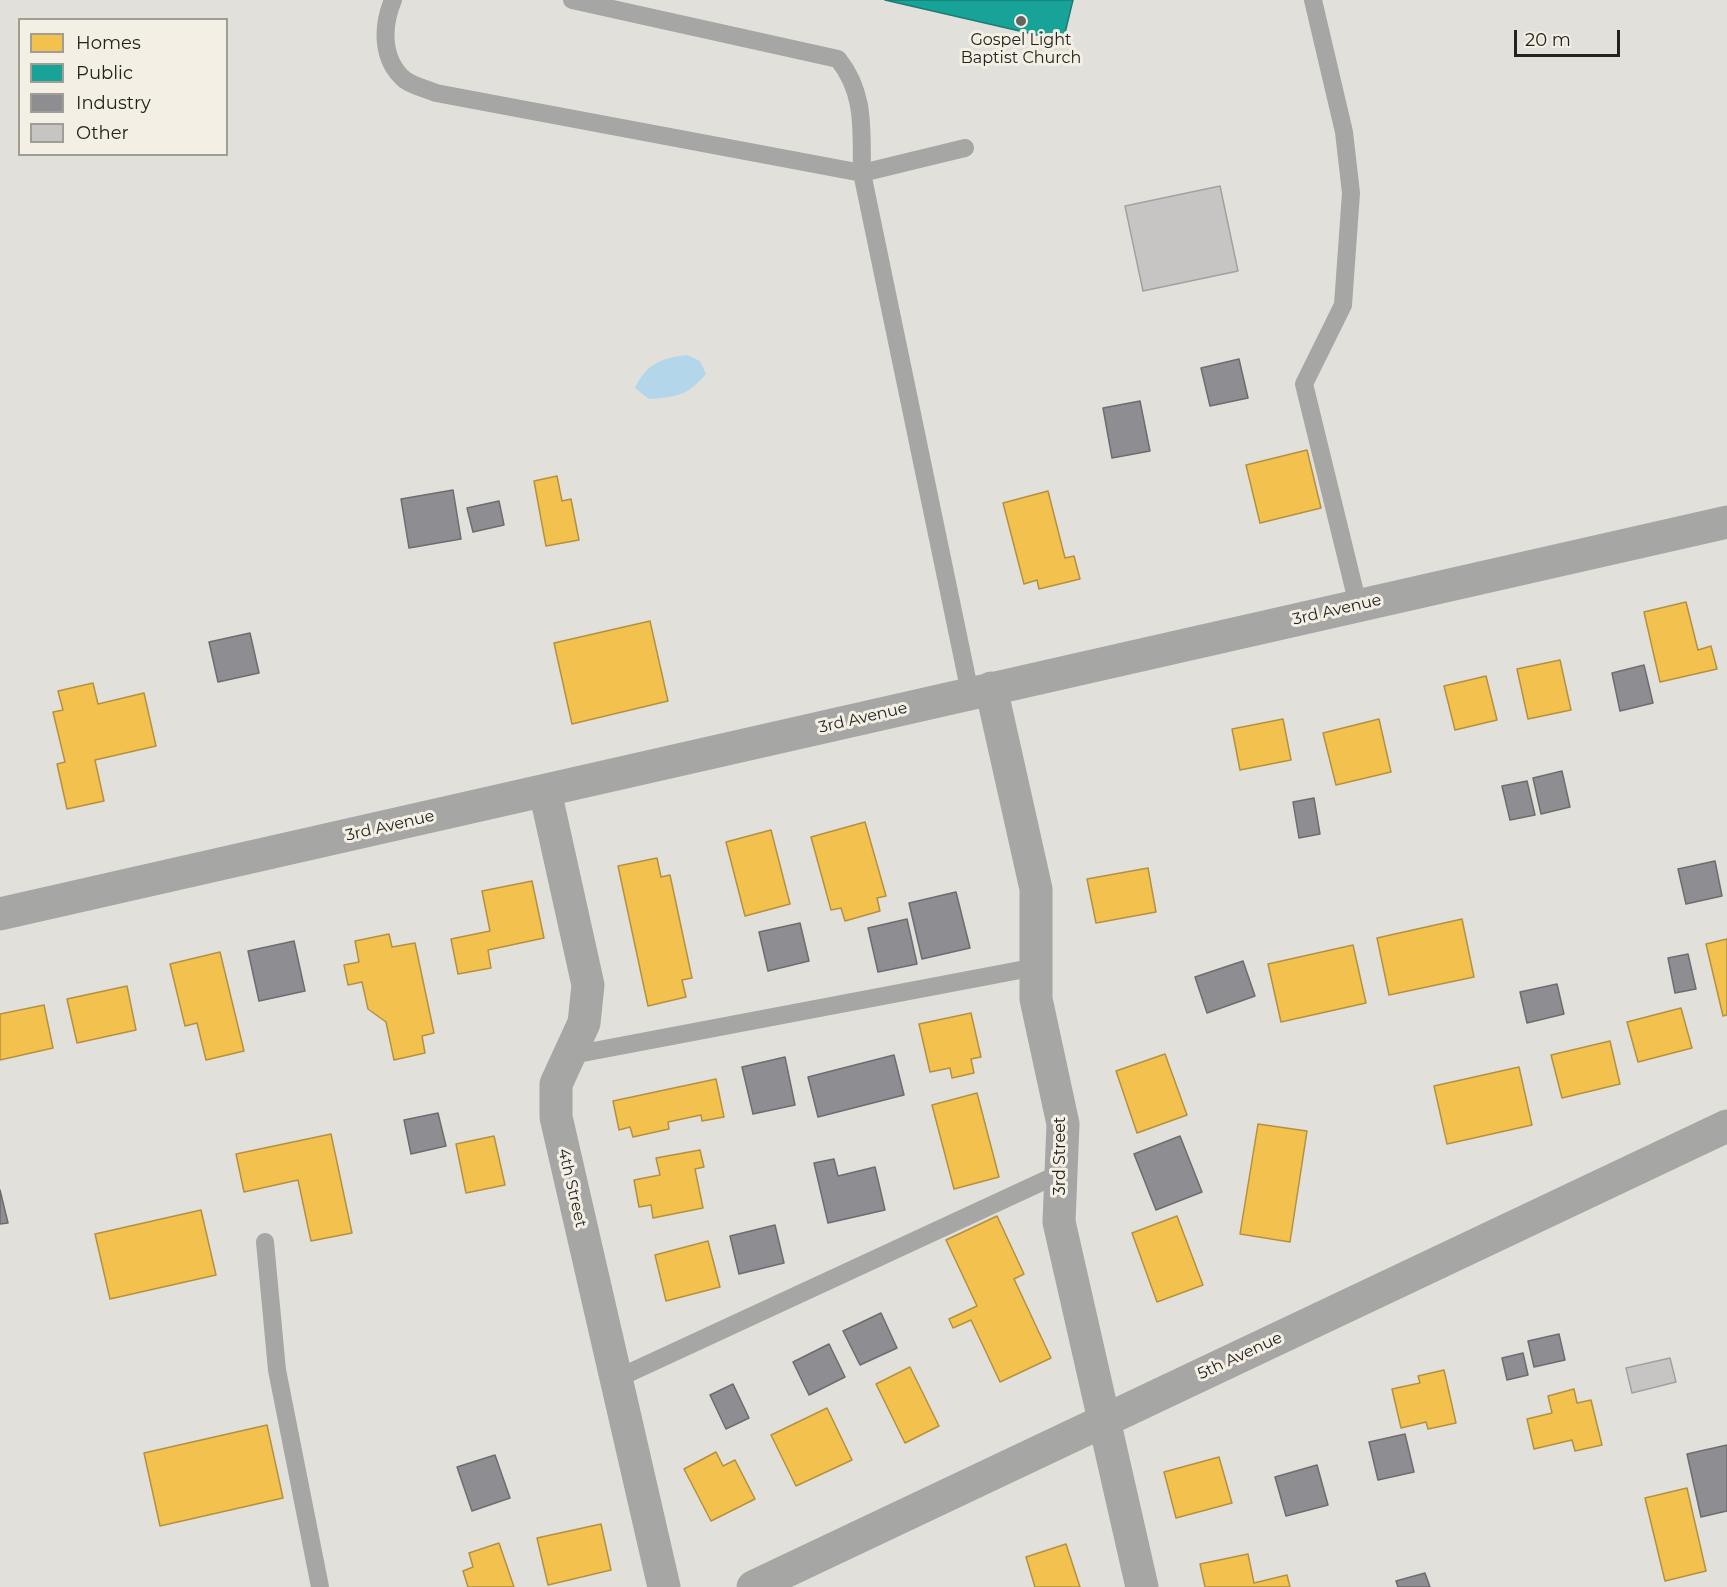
<!DOCTYPE html>
<style>
body{margin:0}
#map{position:relative;width:1727px;height:1587px;overflow:hidden;background:#e2e0da;font-family:Montserrat,sans-serif}
canvas{display:block}
.legend{position:absolute;left:18px;top:18px;width:210px;height:138px;box-sizing:border-box;background:#f3efe4;border:2px solid #a09d95;margin:0;padding:8px 10px;list-style:none;font-size:18px;color:#23221e}
.legend li{display:flex;align-items:center;gap:12px;height:30px}
.legend b{width:30px;border:2px solid #a09d95}
.scale{position:absolute;left:1514px;top:30px;width:106px;height:27px;box-sizing:border-box;border:3px solid #23221e;border-top:0;padding-left:8px;font-size:18px;line-height:21px;white-space:nowrap;color:#23221e;-webkit-text-stroke:4px #f3efe4;paint-order:stroke}
</style>
<div id="map">
<canvas width="1727" height="1587"></canvas>
<ul class="legend">
<li><b style="height:16px;background:#f2c14e"></b>Homes</li>
<li><b style="height:16px;background:#17a398"></b>Public</li>
<li><b style="height:16px;background:#8d8d92"></b>Industry</li>
<li><b style="height:16px;background:#c6c5c4"></b>Other</li>
</ul>
<div class="scale">20 m</div>
</div>
<script>
const g = document.querySelector('canvas').getContext('2d');
g.lineJoin = 'round';
function paint(path, color) {
  g.fillStyle = color;
  g.fill(path, 'evenodd');
}
function trace(path, color, width, dash) {
  g.strokeStyle = color;
  g.lineWidth = width;
  g.lineCap = dash ? 'butt' : 'round';
  g.setLineDash(dash || []);
  g.stroke(path);
}
function drawText(font, color, halo, rows, align = 'center') {
  g.font = font + ' Montserrat,sans-serif';
  g.lineWidth = 6;
  g.setLineDash([]);
  g.textBaseline = 'middle';
  g.strokeStyle = halo;
  g.fillStyle = color;
  for (const [text, x, y, turn = 0] of rows) {
    g.save();
    g.translate(x, y);
    g.rotate((+turn || 0) * Math.PI / 180);
    g.textAlign = isNaN(turn) ? turn : align;
    if (halo) g.strokeText(text, 0, 0);
    g.fillText(text, 0, 0);
    g.restore();
  }
}
paint(new Path2D(`
 M687 355 700 361 706 374C687 396 677 397 649 399L635 388C646 364 661 358 687 355Z`), '#b3d6eb');
const homes = new Path2D(`
 M1307 450 1321 508 1260 523 1246 465Z
 M557 476 562 501 571 499 579 540 546 546 534 481Z
 M1048 491 1065 558 1074 556 1080 579 1039 589 1037 580 1024 584 1003 503Z
 M1686 602 1698 650 1711 646 1717 669 1660 682 1644 612Z
 M650 621 668 701 572 724 554 643Z
 M1560 660 1571 710 1528 719 1517 669Z
 M1486 676 1497 720 1455 730 1444 686Z
 M93 683 98 704 144 693 156 746 95 760 104 801 67 809 57 764 65 762 53 712 63 710 58 691Z
 M1283 719 1291 760 1240 770 1232 729Z
 M1379 719 1391 772 1336 785 1323 733Z
 M865 822 886 896 877 898 880 911 845 921 841 908 831 910 811 837Z
 M771 830 790 904 745 916 726 842Z
 M657 858 661 877 670 875 692 978 682 980 686 997 648 1006 618 866Z
 M1148 868 1156 912 1096 923 1087 879Z
 M532 881 544 938 488 950 491 968 458 974 451 939 490 931 482 891Z
 M1462 919 1474 977 1389 995 1377 938Z
 M389 934 392 947 415 943 434 1033 422 1036 425 1053 394 1060 386 1022 368 1009 362 982 348 985 344 965 359 962 355 941Z
 M1727 939V1015L1723 1016 1706 944Z
 M1353 945 1366 1003 1281 1022 1268 964Z
 M220 952 244 1051 206 1060 197 1023 185 1026 170 964Z
 M127 986 136 1030 77 1043 67 999Z
 M44 1005 53 1048 0 1060V1014Z
 M1681 1008 1692 1048 1638 1062 1627 1022Z
 M971 1013 981 1057 971 1059 974 1073 952 1078 950 1068 930 1072 919 1024Z
 M1610 1041 1620 1084 1562 1098 1551 1055Z
 M1165 1054 1187 1115 1137 1133 1116 1071Z
 M1519 1067 1532 1125 1447 1144 1434 1086Z
 M716 1079 724 1117 702 1121 701 1115 668 1122 669 1129 633 1137 630 1127 619 1130 613 1101Z
 M977 1093 999 1177 954 1189 932 1105Z
 M1258 1124 1307 1131 1290 1242 1240 1234Z
 M331 1134 352 1233 311 1241 298 1180 244 1192 236 1154Z
 M494 1136 505 1185 466 1193 456 1144Z
 M700 1150 704 1167 695 1169 703 1208 653 1218 651 1205 639 1207 634 1180 660 1175 656 1158Z
 M201 1210 216 1275 110 1299 95 1234Z
 M997 1216 1024 1274 1014 1279 1051 1358 1000 1382 971 1320 953 1328 949 1319 977 1306 946 1240Z
 M1177 1216 1203 1285 1157 1302 1132 1233Z
 M708 1241 720 1287 666 1301 655 1255Z
 M910 1367 939 1426 905 1443 876 1384Z
 M1444 1370 1456 1423 1428 1429 1426 1422 1401 1428 1392 1389 1420 1383 1418 1376Z
 M1574 1389 1577 1403 1591 1400 1602 1445 1575 1451 1572 1440 1534 1449 1527 1419 1552 1413 1548 1396Z
 M827 1408 852 1460 796 1486 771 1435Z
 M267 1425 283 1498 160 1526 144 1453Z
 M716 1452 723 1466 735 1460 755 1499 711 1521 684 1469Z
 M1219 1457 1232 1503 1176 1518 1164 1472Z
 M1687 1488 1706 1571 1665 1581 1645 1498Z
 M601 1524 611 1570 548 1585 537 1538Z
 M499 1543 514 1587H468L463 1571 473 1567 469 1553Z
 M1066 1544 1080 1587H1035L1026 1557Z
 M1248 1554 1254 1583 1287 1575 1290 1587H1205L1200 1564Z`);
paint(homes, '#f2c14e');
trace(homes, '#b49140', 1.5);
const public = new Path2D(`
 M885 0H1073L1063 41Z`);
paint(public, '#17a398');
trace(public, '#1b7c73', 1.5);
const industry = new Path2D(`
 M1239 359 1248 398 1210 406 1201 368Z
 M1140 401 1150 451 1112 458 1103 408Z
 M453 490 461 539 409 548 401 499Z
 M499 501 504 525 473 532 467 508Z
 M250 633 259 673 218 682 209 642Z
 M1644 665 1653 703 1620 711 1612 673Z
 M1562 771 1570 807 1541 814 1533 778Z
 M1527 781 1535 815 1510 820 1502 786Z
 M1314 798 1320 834 1299 838 1293 802Z
 M1715 861 1722 896 1686 904 1678 869Z
 M956 892 970 948 922 959 909 903Z
 M907 919 917 964 878 972 868 928Z
 M800 923 809 961 768 971 759 932Z
 M294 941 305 991 259 1001 248 951Z
 M1688 954 1696 989 1675 993 1668 958Z
 M1243 961 1255 996 1207 1013 1195 977Z
 M1557 984 1564 1014 1527 1023 1520 992Z
 M894 1055 904 1095 818 1117 808 1077Z
 M785 1057 795 1105 753 1114 742 1067Z
 M438 1113 446 1146 411 1154 404 1120Z
 M1180 1136 1202 1192 1156 1210 1134 1154Z
 M834 1159 838 1176 875 1167 885 1210 828 1223 814 1163Z
 M0 1190 8 1223 0 1224Z
 M775 1225 784 1263 739 1274 730 1236Z
 M881 1313 897 1348 860 1365 843 1331Z
 M1559 1334 1565 1360 1534 1367 1528 1341Z
 M829 1344 845 1377 809 1395 793 1362Z
 M1523 1353 1528 1375 1507 1380 1502 1358Z
 M733 1384 749 1418 726 1429 710 1395Z
 M1405 1434 1414 1472 1378 1480 1369 1442Z
 M1727 1445V1511L1701 1517 1687 1454Z
 M495 1455 510 1498 472 1511 457 1467Z
 M1317 1465 1328 1505 1286 1516 1275 1477Z
 M1425 1573 1430 1587H1398L1396 1581Z`);
paint(industry, '#8d8d92');
trace(industry, '#6d6d6f', 1.5);
const building = new Path2D(`
 M1220 186 1238 271 1143 291 1125 206Z
 M1670 1358 1676 1382 1632 1393 1626 1368Z`);
paint(building, '#c6c5c4');
trace(building, '#a2a1a1', 1.5);
trace(new Path2D(`
 M393 0C382 26 381 60 405 80 413 86 427 89 436 93L862 173 965 148
 M572 0 838 59C866 94 861 130 862 173L970 693
 M1313 0 1344 132 1351 193 1343 305 1304 384 1358 605
 M567 1056 1036 967
 M265 1242 277 1370 320 1587
 M616 1379 1061 1173`), '#a6a6a4', 18);
trace(new Path2D(`
 M991 688 1036 889V999L1063 1124 1059 1222 1142 1587
 M545 791 588 985 584 1023 556 1084V1117L664 1587
 M0 914 1727 522
 M753 1587 1727 1126`), '#a6a6a4', 33);
for (const [x, y, r, color] of [
 [1021,21,6,"#666460"]
]) {
  const dot = new Path2D();
  dot.arc(x, y, r, 0, 2 * Math.PI);
  g.fillStyle = color;
  g.fill(dot);
  trace(dot, '#f3efe4', 2);
}
drawText('16px', '#23221e', '#f3efe4', [
 ["Gospel Light",1021,40],
 ["Baptist Church",1021,58]
]);
drawText('16px', '#23221e', '#f3efe4', [
 ["3rd Avenue",1337,610,-13],
 ["3rd Avenue",863,718,-13],
 ["3rd Avenue",390,826,-13],
 ["3rd Street",1060,1156,-90],
 ["4th Street",572,1188,77],
 ["5th Avenue",1240,1356,-25]
]);
</script>
